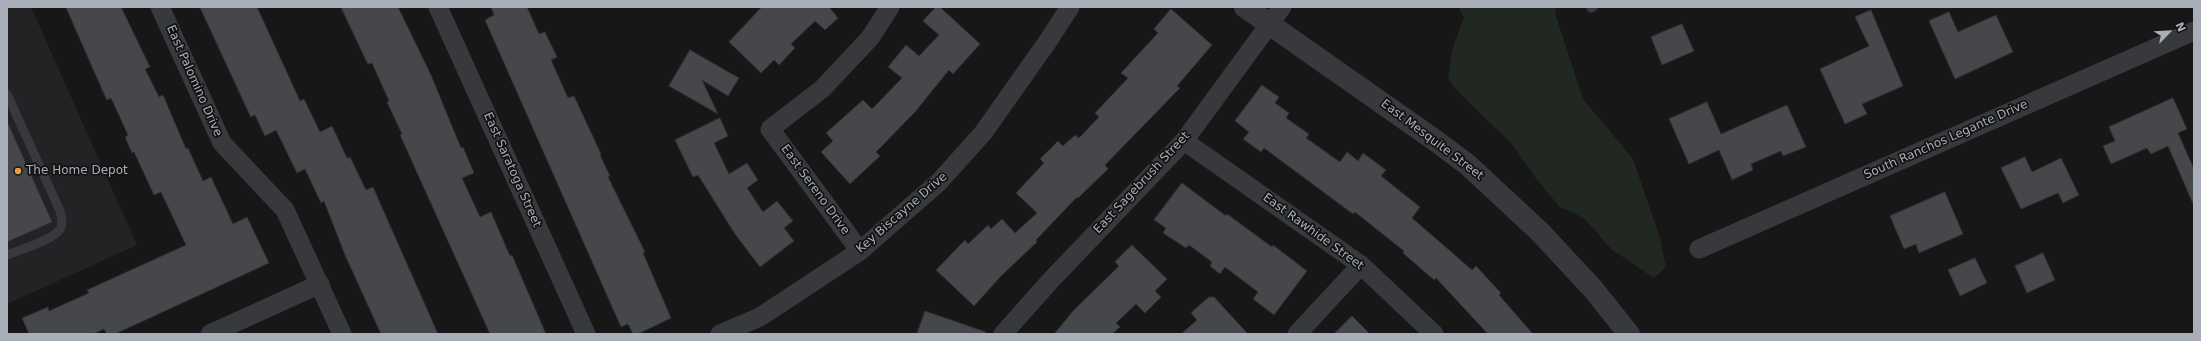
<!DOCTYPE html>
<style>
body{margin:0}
#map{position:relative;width:2201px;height:341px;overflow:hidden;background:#171718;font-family:"DejaVu Sans",sans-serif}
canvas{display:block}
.frame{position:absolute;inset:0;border:8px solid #a9afb8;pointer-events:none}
.north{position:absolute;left:2149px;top:12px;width:40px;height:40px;-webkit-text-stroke:3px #121213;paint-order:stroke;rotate:66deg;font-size:11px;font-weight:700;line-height:16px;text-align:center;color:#a9afb8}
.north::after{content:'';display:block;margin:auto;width:14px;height:18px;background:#a9afb8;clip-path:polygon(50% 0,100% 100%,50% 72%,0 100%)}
</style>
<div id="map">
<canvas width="2201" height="341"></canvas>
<div class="frame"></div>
<div class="north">N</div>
</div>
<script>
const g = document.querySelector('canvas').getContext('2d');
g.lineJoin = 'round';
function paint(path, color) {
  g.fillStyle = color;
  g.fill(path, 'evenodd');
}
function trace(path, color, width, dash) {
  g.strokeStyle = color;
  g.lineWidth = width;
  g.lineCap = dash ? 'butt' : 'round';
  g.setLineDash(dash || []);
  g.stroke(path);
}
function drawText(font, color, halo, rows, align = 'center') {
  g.font = font + ' "DejaVu Sans",sans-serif';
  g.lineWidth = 3.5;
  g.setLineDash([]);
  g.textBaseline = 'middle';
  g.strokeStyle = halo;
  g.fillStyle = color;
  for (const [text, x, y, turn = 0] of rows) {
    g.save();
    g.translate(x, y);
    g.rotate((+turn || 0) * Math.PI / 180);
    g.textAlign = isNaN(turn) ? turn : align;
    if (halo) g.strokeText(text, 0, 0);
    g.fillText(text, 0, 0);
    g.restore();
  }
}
paint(new Path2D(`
 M7 7H31L137 245 7 304Z`), '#232325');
paint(new Path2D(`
 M1459 7H1555L1556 16 1583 99 1633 159 1659 235 1666 267 1654 278 1611 249 1584 218 1560 207 1537 180 1512 144 1457 91 1448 78 1452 50 1464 18Z`), '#212821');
const building = new Path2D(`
 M66 7H121L150 67 145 69 159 97 163 95 186 149 188 148 203 181 211 177 233 224 247 217 269 263 115 334H107L104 329 93 334H29L22 318 48 307 49 311 89 293 87 290 186 245 161 192 154 195 134 152 132 153 125 137 128 135 111 98 107 100Z
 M200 7H257L300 101 304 99 320 132 332 126 347 158 350 157 366 190 373 187 438 334H381L345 255 324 201 321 203 305 169 297 173 276 130 265 136 255 115 251 117Z
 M341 7H398L431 75 461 148 463 147 474 173 462 178 480 217 491 212 510 256 512 255 546 334H490L400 135 402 134 387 102 389 101 372 63 368 64Z
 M491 7H527L539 34 545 32 557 57 551 60 568 98 574 96 601 154 600 155 610 176 608 177 645 252 643 253 671 318 638 334H633L628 324 621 327 485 20 494 15Z
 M762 7H829L838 18 825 30 815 21 791 44 795 48 779 65 774 60 761 73 729 42Z
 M936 7H940L980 44 953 74 949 70 915 112 876 152 880 156 850 184 821 152 833 141 826 133 863 100 872 109 902 78 888 67 906 45 919 56 939 35 923 21Z
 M1171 9 1212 45 1177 86 1180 88 1105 165 1108 169 1078 198 1077 197 1036 240 1037 242 1001 276 974 306 936 270 965 240 968 244 988 225 991 229 1002 219 1015 233 1037 213 1016 193 1044 163 1040 159 1058 141 1063 146 1075 135 1079 138 1099 117 1095 113 1128 78 1121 73 1158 33 1154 29Z
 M1871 10 1903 86 1862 104 1867 114 1845 124 1820 69 1869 46 1855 17Z
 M1949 12 1958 32 1996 15 2013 52 1955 79 1929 21Z
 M1682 24 1694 51 1662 65 1651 37Z
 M690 50 739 78 728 96 702 80 718 114 669 86Z
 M1262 85 1279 97 1275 103 1289 113 1286 118 1309 134 1306 138 1340 162 1347 152 1358 161 1363 153 1386 170 1381 176 1420 207 1412 218 1472 270 1476 266 1501 293 1499 295 1533 334H1488L1436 278 1434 280 1403 253 1404 251 1355 212 1353 214 1264 148 1261 152 1243 139 1249 132 1235 121Z
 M2173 98 2187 129 2178 133 2194 169V206L2168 146 2151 154 2147 148 2111 164 2103 146 2115 141 2109 127Z
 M1707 102 1721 134 1787 105 1806 147 1783 156 1781 151 1751 164 1753 170 1732 180 1719 150 1689 164 1669 119Z
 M720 118 728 136 714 143 729 174 747 163 758 180 747 188 763 212 777 201 793 221 784 228 794 241 760 267 735 234 698 175 693 177 675 140Z
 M7 121 52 222 7 242Z
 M2025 157 2032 172 2061 158 2079 195 2063 203 2058 193 2021 209 2001 168Z
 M1182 183 1226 216 1227 214 1272 247 1273 245 1307 271 1274 315 1253 299 1258 292 1225 267 1220 274 1210 266 1212 262 1189 245 1186 248 1163 233 1166 228 1154 220Z
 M1945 192 1963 234 1919 253 1916 244 1904 249 1890 216Z
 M1132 245 1167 279 1155 291 1161 297 1145 313 1136 304 1116 323 1120 327 1112 334H1054L1074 310 1119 266 1115 262Z
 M2043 253 2055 280 2027 293 2015 266Z
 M1975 258 1987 283 1960 296 1948 270Z
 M1209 297H1214L1248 334H1181L1197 320 1191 313Z
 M925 311 986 332 985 334H917Z
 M1352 316 1370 334H1334Z`);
paint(building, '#46474b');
trace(building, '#313134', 1);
trace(new Path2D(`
 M1591 8 1593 7
 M7 94 60 211C61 217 64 223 60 229 54 240 19 250 7 255`), '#38393d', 9);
trace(new Path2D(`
 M160 7 222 143 285 210 342 334
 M438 7 586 334
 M1184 141 1361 265 1434 334
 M1699 249 2194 31
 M860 251 770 129 822 89 870 38 890 7
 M210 334 320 284
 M720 334 760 317 860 251 939 182 983 133 1048 41 1070 7
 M1003 334 1051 280 1184 141 1282 7
 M1297 334 1361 265`), '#38393d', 19);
trace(new Path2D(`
 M1245 7 1436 141 1468 165 1540 232 1593 289 1629 334`), '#38393d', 22);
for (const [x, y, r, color] of [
 [18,171,4,"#e89f3f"]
]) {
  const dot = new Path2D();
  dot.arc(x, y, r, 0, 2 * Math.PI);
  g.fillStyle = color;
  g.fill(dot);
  trace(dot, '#121213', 1.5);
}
drawText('12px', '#a9afb8', '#121213', [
 ["East Palomino Drive",194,81,66],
 ["East Mesquite Street",1432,140,37],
 ["South Ranchos Legante Drive",1946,140,-24],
 ["East Saratoga Street",512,170,66],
 ["East Sagebrush Street",1142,183,-47],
 ["East Sereno Drive",815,190,54],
 ["Key Biscayne Drive",902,213,-41],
 ["East Rawhide Street",1313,232,36]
]);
drawText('12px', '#a9afb8', '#121213', [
 ["The Home Depot",26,171]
], 'left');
</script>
